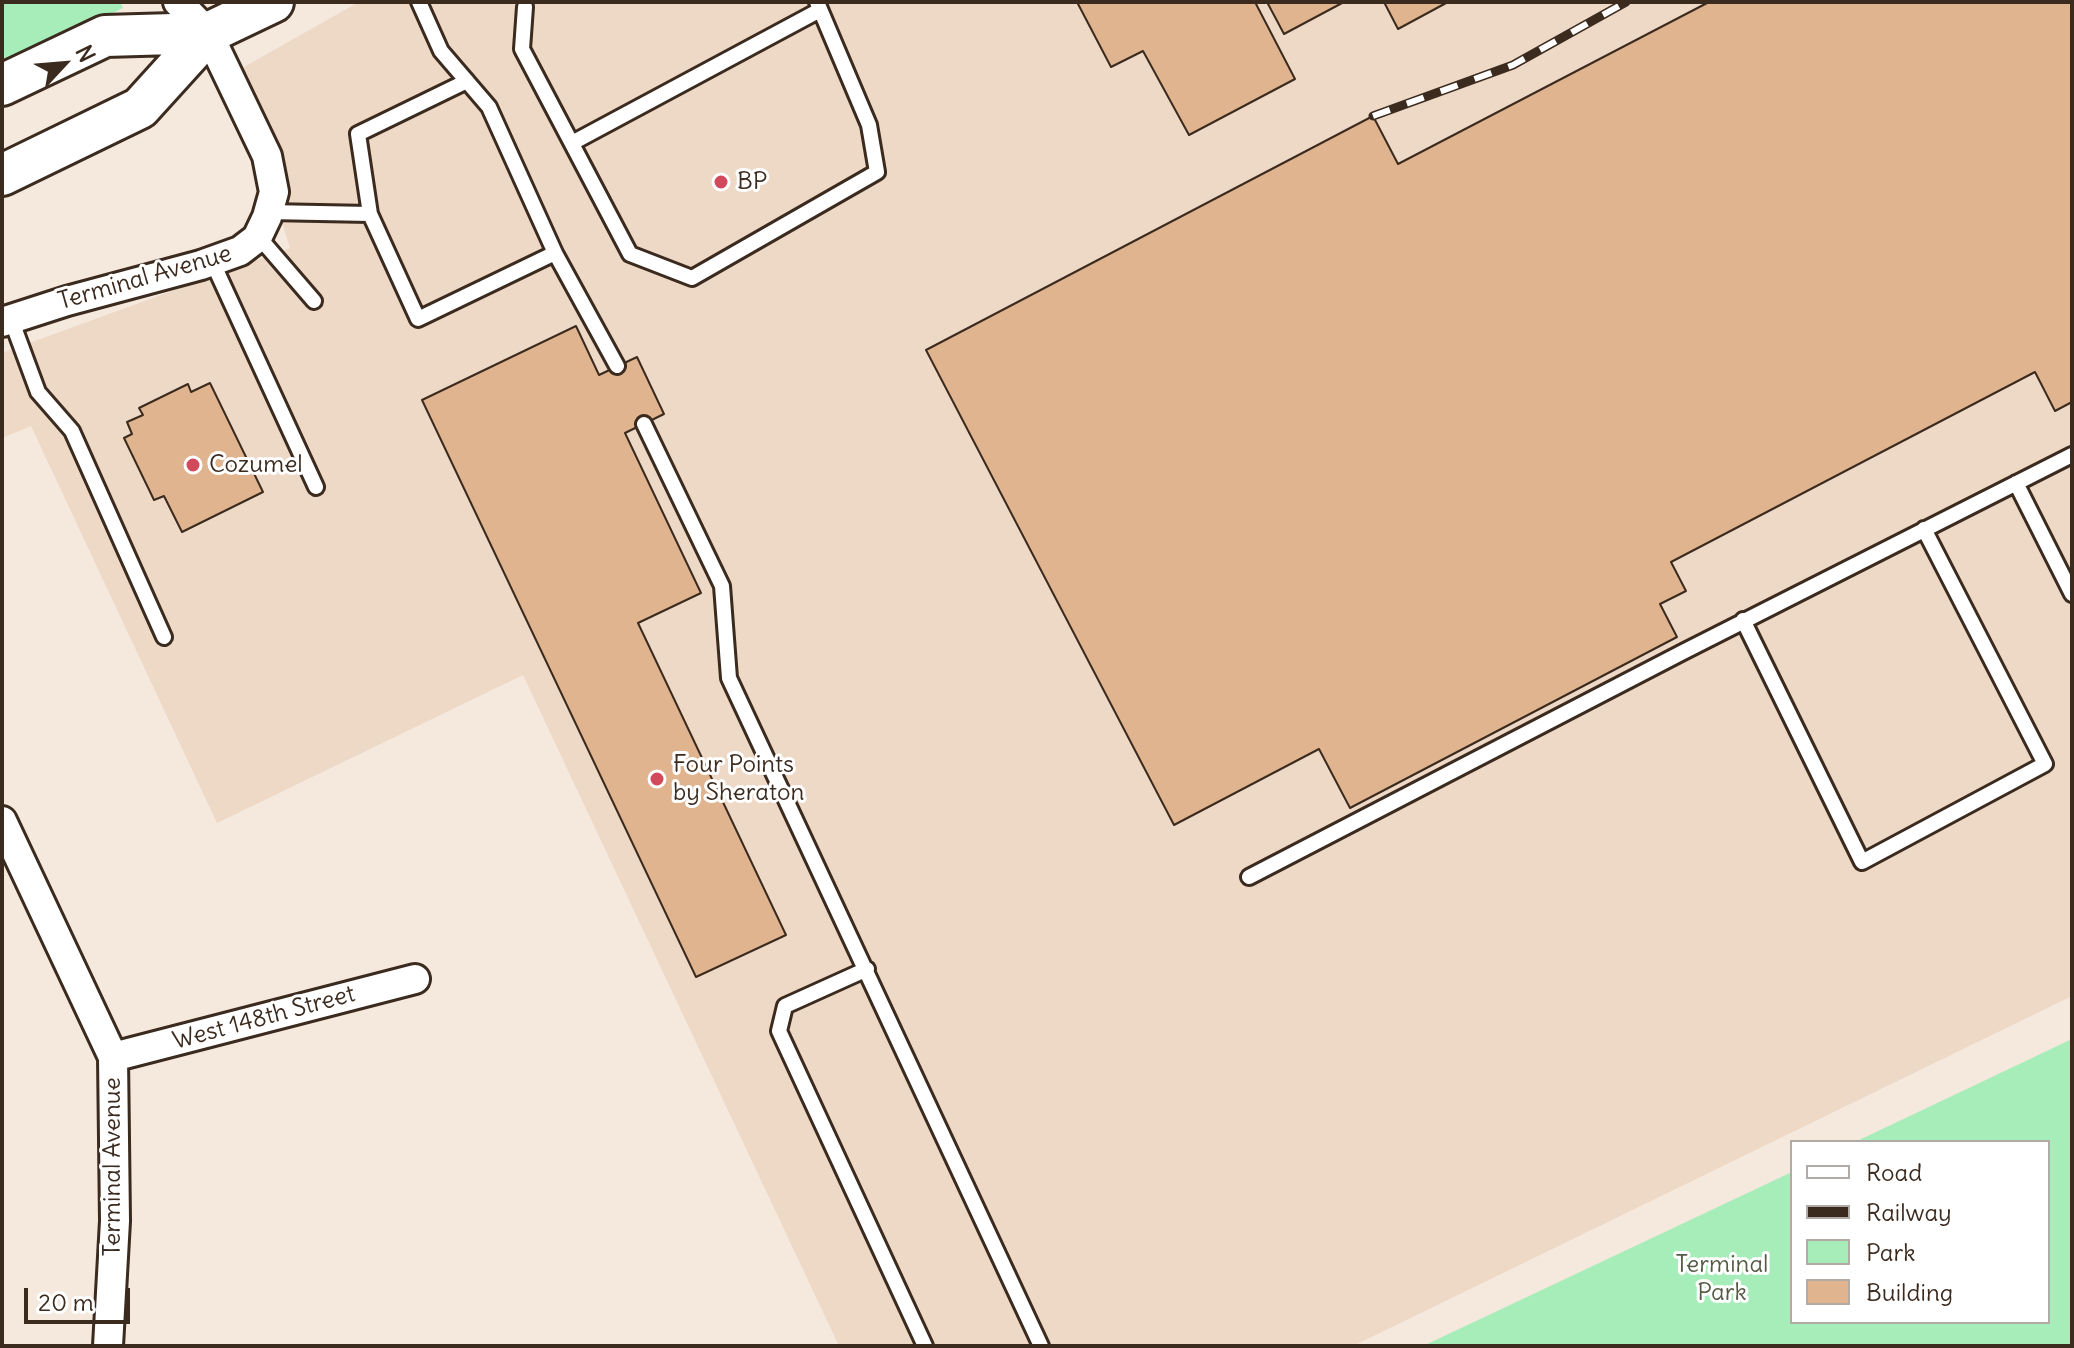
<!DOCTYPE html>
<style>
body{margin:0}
#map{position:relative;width:2074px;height:1348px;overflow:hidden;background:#f5e8dd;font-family:Delius,sans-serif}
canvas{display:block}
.frame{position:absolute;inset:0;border:4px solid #3b2a1e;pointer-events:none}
.legend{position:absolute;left:1790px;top:1140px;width:260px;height:184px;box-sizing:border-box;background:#fff;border:2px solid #b1aaa5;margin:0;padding:10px 14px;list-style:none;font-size:24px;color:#3b2a1e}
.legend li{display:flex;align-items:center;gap:16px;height:40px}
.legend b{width:40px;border:2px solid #b1aaa5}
.north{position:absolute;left:24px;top:24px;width:80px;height:80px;-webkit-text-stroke:6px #fff;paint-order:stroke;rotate:64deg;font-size:22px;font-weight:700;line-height:32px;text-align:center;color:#3b2a1e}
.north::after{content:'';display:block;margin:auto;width:28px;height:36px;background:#3b2a1e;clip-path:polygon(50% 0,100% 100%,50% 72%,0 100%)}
.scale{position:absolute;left:24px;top:1288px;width:106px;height:36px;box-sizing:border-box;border:4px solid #3b2a1e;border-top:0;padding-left:10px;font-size:24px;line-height:28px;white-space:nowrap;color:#3b2a1e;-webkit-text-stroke:6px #fff;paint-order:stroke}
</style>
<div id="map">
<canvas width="2074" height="1348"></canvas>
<div class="frame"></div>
<ul class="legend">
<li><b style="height:10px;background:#fff"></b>Road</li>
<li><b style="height:10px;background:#3b2a1e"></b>Railway</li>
<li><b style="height:22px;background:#a6edba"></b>Park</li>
<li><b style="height:22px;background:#dfb48f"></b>Building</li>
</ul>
<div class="north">N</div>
<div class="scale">20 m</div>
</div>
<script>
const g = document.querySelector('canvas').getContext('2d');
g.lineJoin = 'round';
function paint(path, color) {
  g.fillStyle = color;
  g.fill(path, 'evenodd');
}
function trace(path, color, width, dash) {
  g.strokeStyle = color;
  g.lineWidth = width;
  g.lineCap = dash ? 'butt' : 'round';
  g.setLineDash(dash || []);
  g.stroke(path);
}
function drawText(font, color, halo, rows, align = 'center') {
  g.font = font + ' Delius,sans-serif';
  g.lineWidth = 6;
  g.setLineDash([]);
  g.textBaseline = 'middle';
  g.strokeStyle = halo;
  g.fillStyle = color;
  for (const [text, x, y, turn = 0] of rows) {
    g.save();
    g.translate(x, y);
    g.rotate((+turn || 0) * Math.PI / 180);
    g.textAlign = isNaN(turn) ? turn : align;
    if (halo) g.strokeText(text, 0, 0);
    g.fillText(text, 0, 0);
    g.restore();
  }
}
paint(new Path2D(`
 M359 2H2072V996L1353 1346H839L523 675 217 823 31 426 2 438V353L290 248 235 72Z`), '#eed8c6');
paint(new Path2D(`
 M2 2H120L123 8 2 67Z
 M2072 1039V1346H1423L1792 1172V1322H2048V1142H1855Z`), '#a6edba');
const building = new Path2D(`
 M1077 2H1255L1295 79 1189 135 1143 51 1111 67Z
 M1267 2H1344L1284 34Z
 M1384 2H1448L1398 29Z
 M1709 2H2072V402L2055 411 2035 372 1671 562 1686 591 1660 604 1677 637 1350 808 1319 749 1174 825 926 350 1373 116 1398 164Z
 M576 326 599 375 637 357 664 414 625 433 701 593 638 623 786 935 696 977 422 400Z
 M210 383 263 492 182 532 164 496 154 500 124 438 132 434 127 422 143 415 139 408 188 384 191 392Z`);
paint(building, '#dfb48f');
trace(building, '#3b2a1e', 2);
const service = new Path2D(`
 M525 7 522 49 630 254 692 278 877 172 869 125 817 2
 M572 143 820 10
 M268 212 370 214 418 319 555 253 489 107 441 51 419 2
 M370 214 358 134 467 81
 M258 236 314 301
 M555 253 617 366
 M212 261 316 487
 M11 319 38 392 72 431 164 637
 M644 424 722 586 729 678 1041 1346
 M2016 483 2072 594
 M1743 620 1862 862 2045 764 1924 529
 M1249 877 1683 652 2072 455
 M867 969 785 1006 779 1031 925 1346`);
const minor = new Path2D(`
 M2 322 67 301 201 265 240 251 257 238 267 217 274 192 267 156 208 33 178 2
 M2 821 113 1057 115 1221 108 1346
 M113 1057 415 979`);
const secondary = new Path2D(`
 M2 85 105 36 208 33
 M2 175 140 108 208 33 273 2`);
trace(service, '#3b2a1e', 20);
trace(minor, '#3b2a1e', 34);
trace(secondary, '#3b2a1e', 46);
trace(service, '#fff', 14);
trace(minor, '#fff', 28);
trace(secondary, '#fff', 40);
const rail = new Path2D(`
 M1373 116 1513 65 1626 2`);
trace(rail, '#3b2a1e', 9);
trace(rail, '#fff', 6, [18]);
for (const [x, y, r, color] of [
 [721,182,8,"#d1495b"],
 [193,465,8,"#d1495b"],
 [657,779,8,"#d1495b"]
]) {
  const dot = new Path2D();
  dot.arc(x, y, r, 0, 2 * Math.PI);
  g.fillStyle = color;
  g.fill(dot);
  trace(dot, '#fff', 3);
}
drawText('24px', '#3b2a1e', '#fff', [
 ["BP",737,182],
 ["Cozumel",209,465],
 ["Four Points",673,765],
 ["by Sheraton",673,793]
], 'left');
drawText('24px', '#3b2a1e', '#fff', [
 ["Terminal Avenue",145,278,-16],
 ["West 148th Street",264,1018,-15],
 ["Terminal Avenue",113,1167,-90]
]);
drawText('24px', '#565b45', '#fff', [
 ["Terminal",1722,1265],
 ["Park",1722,1293]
]);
</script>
